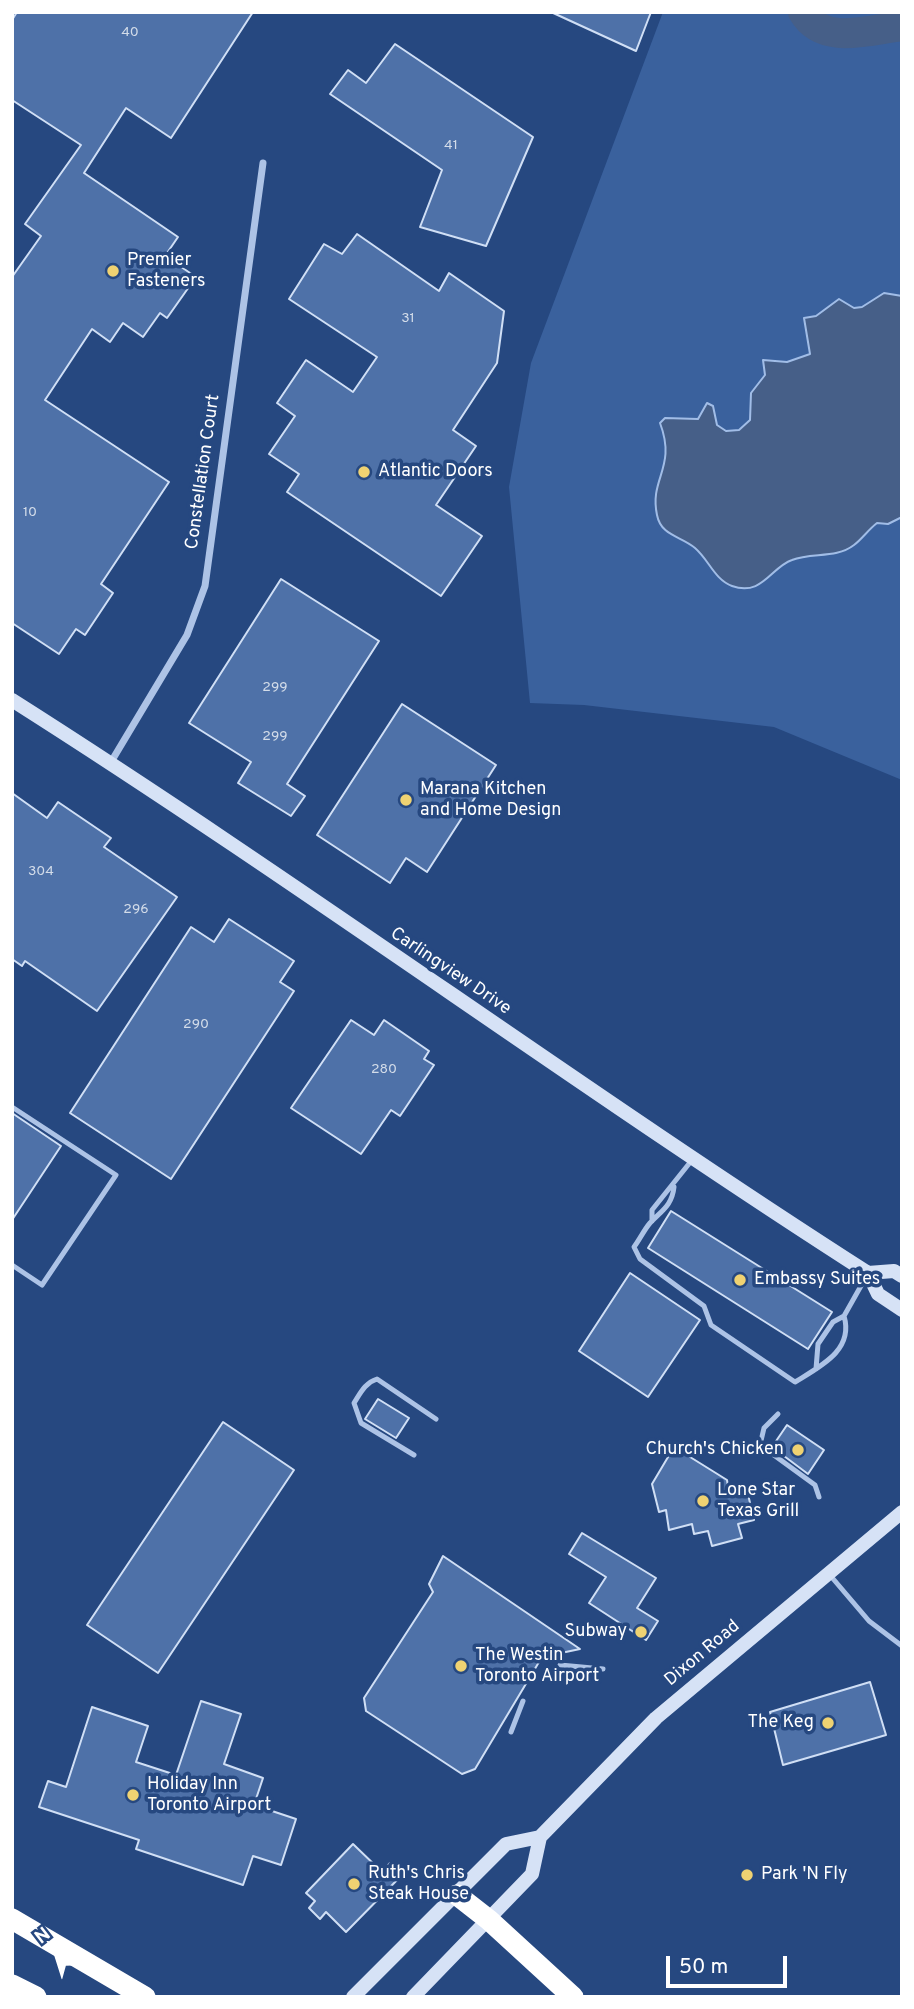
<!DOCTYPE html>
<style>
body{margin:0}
#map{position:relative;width:914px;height:2009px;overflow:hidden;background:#264880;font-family:Overpass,sans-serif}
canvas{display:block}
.frame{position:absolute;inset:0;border:14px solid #fff;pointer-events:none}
.north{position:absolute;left:21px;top:1918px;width:70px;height:70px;-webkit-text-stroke:5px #264880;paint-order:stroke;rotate:322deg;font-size:19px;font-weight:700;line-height:28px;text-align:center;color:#fff}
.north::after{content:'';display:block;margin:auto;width:24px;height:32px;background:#fff;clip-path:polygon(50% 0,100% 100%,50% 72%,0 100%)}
.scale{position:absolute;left:666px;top:1956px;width:121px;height:32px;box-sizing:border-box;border:4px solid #fff;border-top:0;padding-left:9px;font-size:21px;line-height:24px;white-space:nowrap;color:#fff;-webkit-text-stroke:5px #264880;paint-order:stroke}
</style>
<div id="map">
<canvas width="914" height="2009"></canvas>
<div class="frame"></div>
<div class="north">N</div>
<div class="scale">50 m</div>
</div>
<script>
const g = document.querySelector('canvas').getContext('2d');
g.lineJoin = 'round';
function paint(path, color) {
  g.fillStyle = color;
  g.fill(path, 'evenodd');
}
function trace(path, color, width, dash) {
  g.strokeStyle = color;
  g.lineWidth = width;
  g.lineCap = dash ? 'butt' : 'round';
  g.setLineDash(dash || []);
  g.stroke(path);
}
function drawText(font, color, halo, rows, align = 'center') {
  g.font = font + ' Overpass,sans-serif';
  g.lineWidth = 7;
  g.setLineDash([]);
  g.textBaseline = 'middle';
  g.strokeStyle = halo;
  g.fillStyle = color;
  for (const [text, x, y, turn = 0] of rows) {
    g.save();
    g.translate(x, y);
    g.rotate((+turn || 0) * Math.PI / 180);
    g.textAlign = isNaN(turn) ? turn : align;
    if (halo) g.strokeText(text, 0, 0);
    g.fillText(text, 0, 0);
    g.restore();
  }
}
paint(new Path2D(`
 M663 12H902V780L774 727 584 705 530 703 509 487 531 363Z`), '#3a619d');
const water = new Path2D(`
 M884 293 902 296V517L888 524 877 523C868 530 862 539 854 545 836 559 812 552 792 560 771 567 762 597 732 586 714 579 709 560 695 548 681 536 661 536 657 515 649 478 677 468 660 423L665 418 698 419 707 403 713 406 717 425 726 431 739 430 750 420 751 393 765 375 763 360 787 362 810 354 804 318 816 316 839 299 854 308 862 307Z`);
paint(water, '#465f88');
trace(water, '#a1bde7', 2);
trace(new Path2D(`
 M803 12C823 46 869 30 902 26`), '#465f88', 30);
const building = new Path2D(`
 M17 12H253L171 138 126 108 84 173 178 237 165 256 196 277 167 318 160 313 143 337 123 323 110 342 92 329 45 400 169 482 101 584 113 593 85 635 76 629 59 654 12 623V277L41 236 25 224 81 145 12 100V20Z
 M551 12H651L636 51Z
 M395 44 533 137 486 246 420 227 442 170 330 94 348 70 366 83Z
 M357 234 439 291 449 273 504 311 497 363 453 430 476 446 436 505 482 536 441 596 287 492 299 474 269 454 295 416 277 403 306 360 353 392 377 357 289 299 324 244 342 254Z
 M281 579 379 641 287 784 305 796 291 816 238 783 251 762 189 723Z
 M402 704 496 765 427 872 406 858 390 883 317 835Z
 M12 793 47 818 58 802 111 838 104 847 177 897 97 1011 25 961 22 966 12 959Z
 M229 919 294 961 280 982 294 991 171 1179 70 1113 191 927 214 942Z
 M351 1020 374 1035 384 1020 429 1051 424 1059 434 1065 400 1116 391 1110 361 1154 291 1108Z
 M12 1113 61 1146 12 1220Z
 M671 1211 832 1312 808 1349 648 1248Z
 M630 1273 700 1320 648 1397 579 1351Z
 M378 1399 409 1418 396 1438 365 1419Z
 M223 1422 294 1470 158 1673 87 1625Z
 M787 1425 824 1450 808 1474 772 1447Z
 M674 1447 727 1480 729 1493 747 1490 754 1520 738 1524 742 1538 712 1546 708 1531 694 1534 692 1524 669 1530 666 1510 659 1512 652 1484Z
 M582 1533 656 1578 637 1608 658 1621 646 1640 589 1603 606 1577 569 1554Z
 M443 1556 580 1649 542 1657 475 1769 462 1774 366 1711 364 1698 433 1592 429 1584Z
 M870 1682 886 1735 783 1765 770 1712Z
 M201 1701 241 1714 224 1764 263 1778 254 1805 296 1819 281 1865 253 1856 243 1885 136 1849 139 1840 39 1807 48 1781 66 1787 92 1707 148 1726 136 1762 176 1775Z
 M353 1844 382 1872 390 1863 402 1875 346 1932 326 1912 320 1919 309 1908 315 1901 306 1893Z`);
paint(building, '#4e71a8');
trace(building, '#d0dff5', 2);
trace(new Path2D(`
 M12 1107 116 1175 42 1285 12 1265
 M674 1187C672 1206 661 1211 650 1223 644 1230 640 1239 634 1247L640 1259 704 1306 711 1325 795 1382C821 1366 854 1350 844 1316
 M652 1221V1210L692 1160
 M816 1369 818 1344 833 1322 844 1316 866 1277
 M778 1414 764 1428 760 1445 815 1485 819 1497
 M414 1455 361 1423 354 1403C361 1392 365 1383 377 1379L436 1419
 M829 1574 869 1621 902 1646
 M560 1665 603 1669
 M511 1732 523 1701`), '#adc3e6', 5);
trace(new Path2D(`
 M111 762 187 635 205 586 263 163`), '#adc3e6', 7);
trace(new Path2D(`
 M12 700C302 884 579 1088 868 1273L878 1294 902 1310
 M868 1273 894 1271 902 1276
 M353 1997 506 1844 540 1837
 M413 1997 532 1874 540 1837 656 1718 902 1512`), '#d6e2f6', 14);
trace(new Path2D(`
 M457 1895 489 1920 573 1997
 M12 1919 145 1997
 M12 1985 36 1997`), '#fff', 21);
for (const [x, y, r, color] of [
 [113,271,7,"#efd272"],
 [364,472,7,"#efd272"],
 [406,800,7,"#efd272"],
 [740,1280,7,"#efd272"],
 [798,1450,7,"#efd272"],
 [703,1501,7,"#efd272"],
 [641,1632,7,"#efd272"],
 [461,1666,7,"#efd272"],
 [828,1723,7,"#efd272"],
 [133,1795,7,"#efd272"],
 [747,1875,7,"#efd272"],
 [354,1884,7,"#efd272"]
]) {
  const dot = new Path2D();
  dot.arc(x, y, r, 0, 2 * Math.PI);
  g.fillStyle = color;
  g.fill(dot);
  trace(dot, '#264880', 2.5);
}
drawText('14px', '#d3dce9', null, [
 ["40",130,33],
 ["41",451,146],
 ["31",408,319],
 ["10",30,513],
 ["299",275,688],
 ["299",275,737],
 ["304",41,872],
 ["296",136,910],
 ["290",196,1025],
 ["280",384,1070]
]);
drawText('18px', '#fff', '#264880', [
 ["Premier",127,261],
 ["Fasteners",127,282],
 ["Atlantic Doors",378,472],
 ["Marana Kitchen",420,790],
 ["and Home Design",420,811],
 ["Embassy Suites",754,1280],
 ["Church's Chicken",784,1450,"right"],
 ["Lone Star",717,1491],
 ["Texas Grill",717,1512],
 ["Subway",627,1632,"right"],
 ["The Westin",475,1656],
 ["Toronto Airport",475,1677],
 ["The Keg",814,1723,"right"],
 ["Holiday Inn",147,1785],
 ["Toronto Airport",147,1806],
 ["Ruth's Chris",368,1874],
 ["Steak House",368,1895],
 ["Park 'N Fly",761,1875]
], 'left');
drawText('18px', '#fff', '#264880', [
 ["Constellation Court",204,472,-82],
 ["Carlingview Drive",450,972,34],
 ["Dixon Road",703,1654,-40]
]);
</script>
